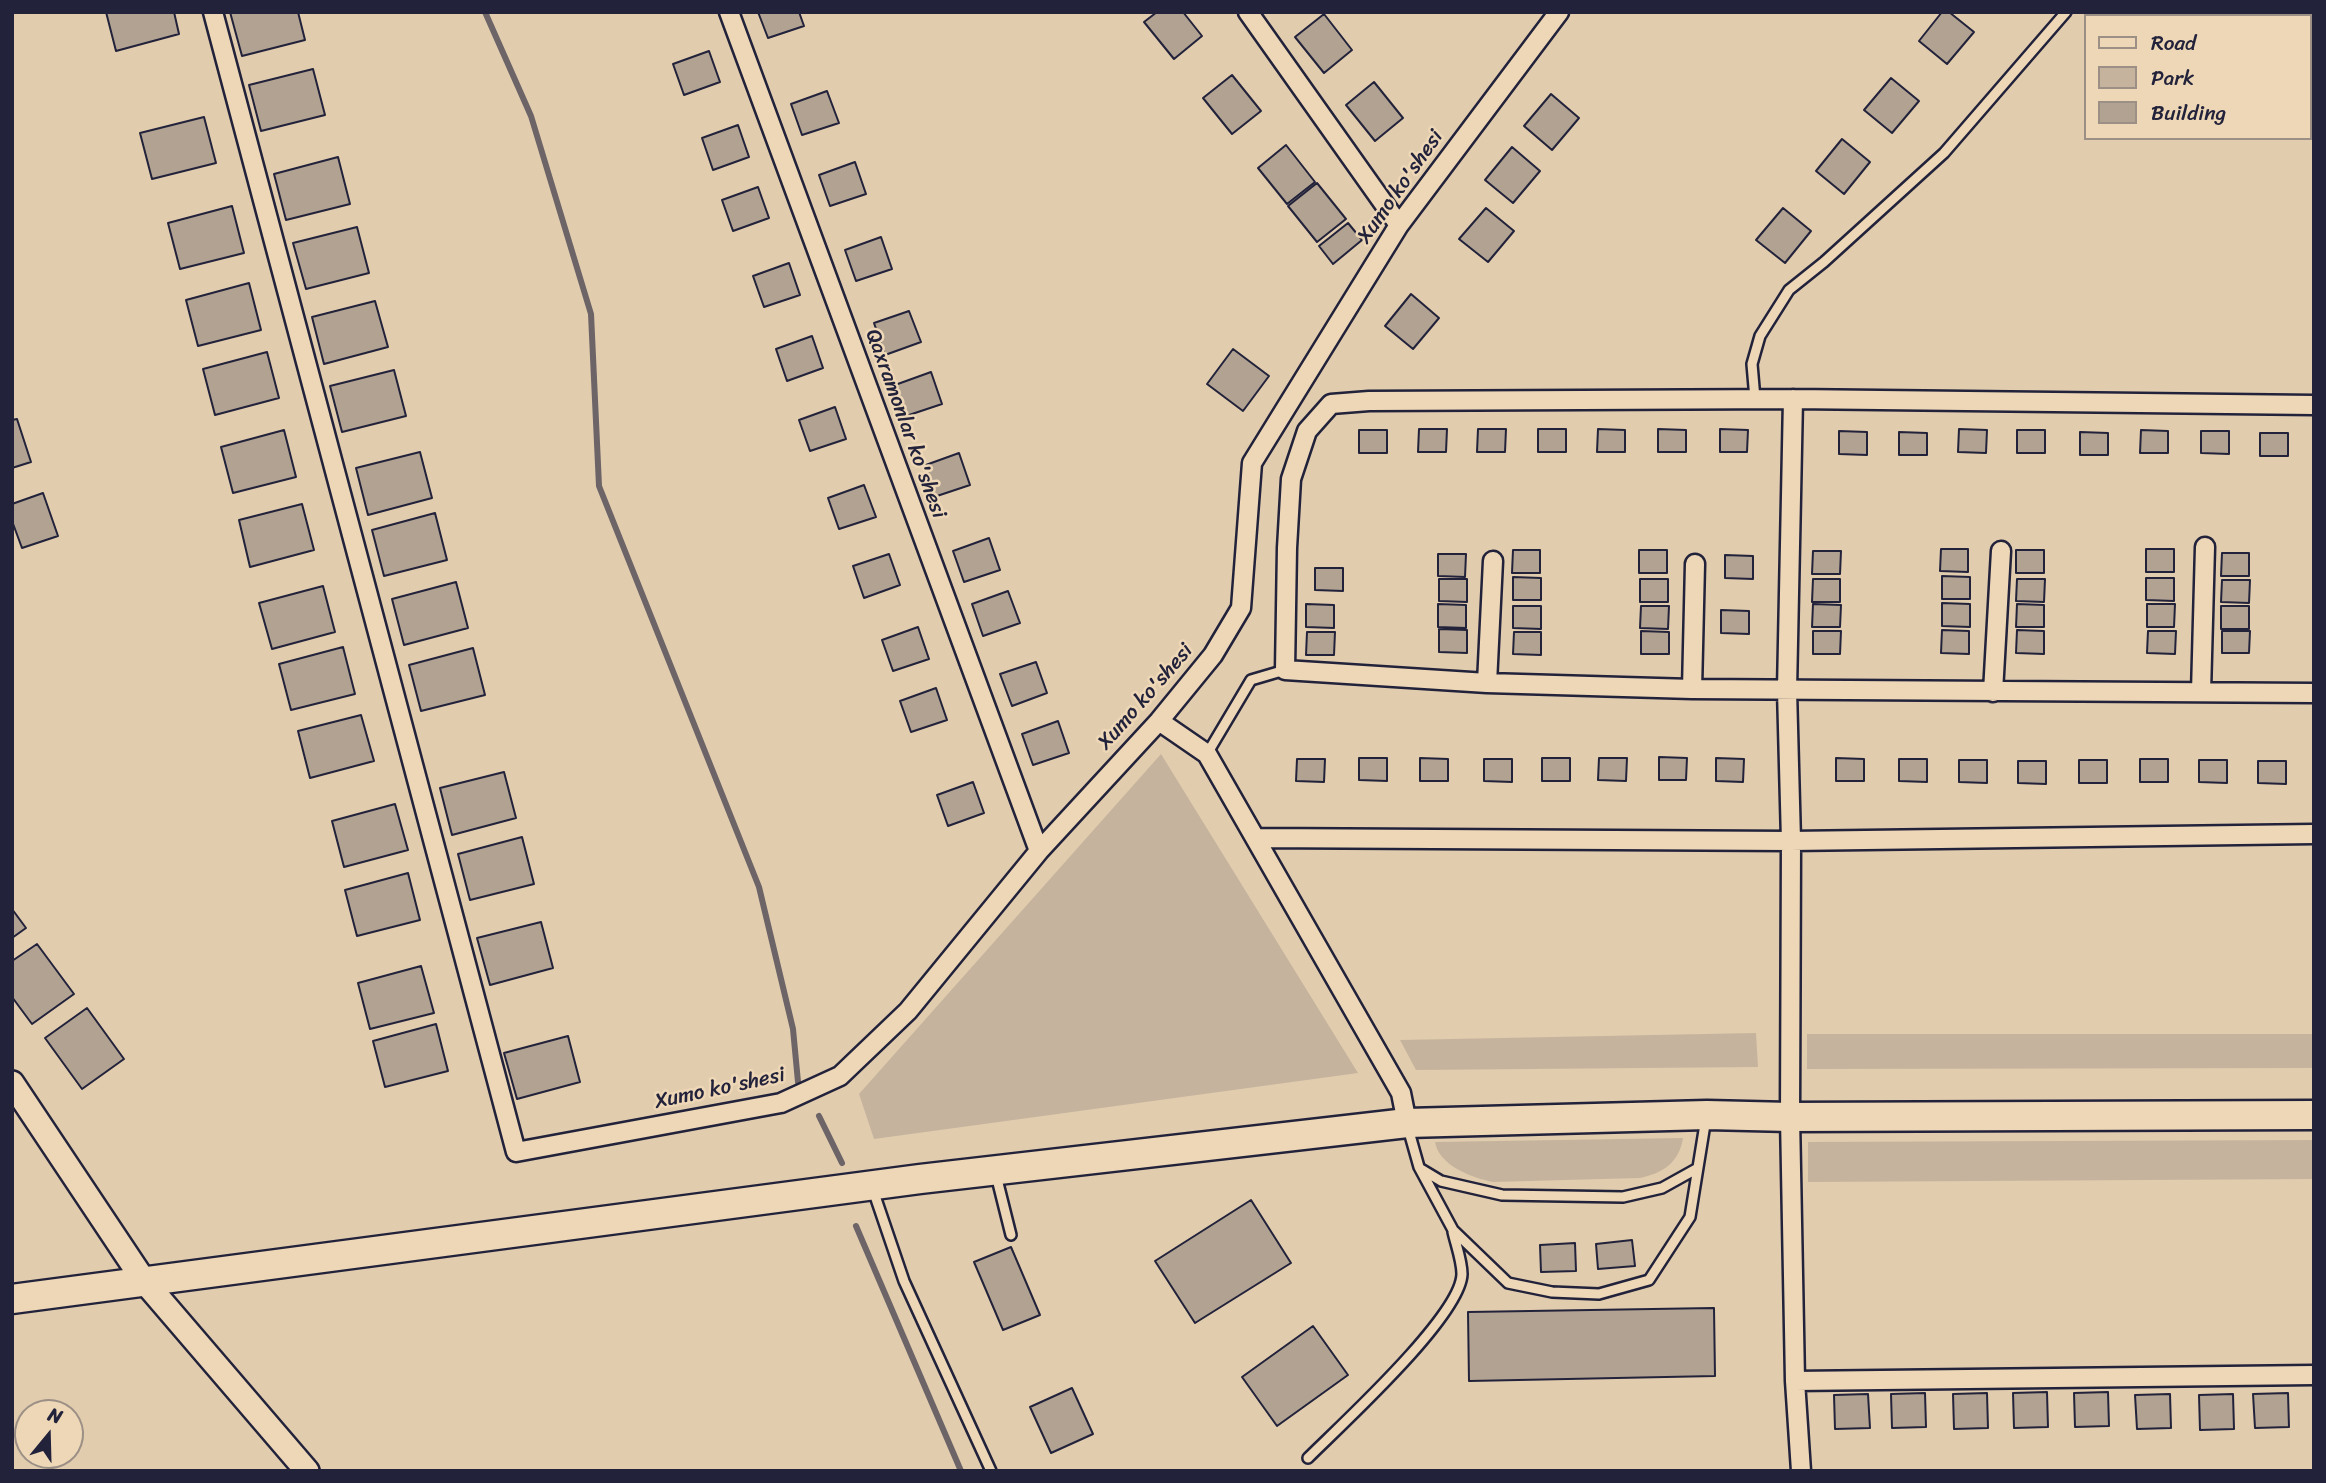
<!DOCTYPE html>
<style>
body{margin:0}
#map{position:relative;width:2326px;height:1483px;overflow:hidden;background:#e1ccae;font-family:Sriracha,sans-serif}
canvas{display:block}
.frame{position:absolute;inset:0;border:14px solid #22223b;pointer-events:none}
.legend{position:absolute;left:2084px;top:14px;width:228px;height:126px;box-sizing:border-box;background:#edd7b6;border:2px solid #9c8f85;margin:0;padding:9px 12px;list-style:none;font-size:21px;color:#22223b}
.legend li{display:flex;align-items:center;gap:14px;height:35px}
.legend b{width:35px;border:2px solid #9c8f85}
.north{position:absolute;left:14px;top:1399px;width:70px;height:70px;box-sizing:border-box;background:#edd7b6;border:2px solid #9c8f85;border-radius:50%;rotate:19deg;font-size:19px;font-weight:700;line-height:28px;text-align:center;color:#22223b}
.north::after{content:'';display:block;margin:auto;width:24px;height:32px;background:#22223b;clip-path:polygon(50% 0,100% 100%,50% 72%,0 100%)}
</style>
<div id="map">
<canvas width="2326" height="1483"></canvas>
<div class="frame"></div>
<ul class="legend">
<li><b style="height:9px;background:#edd7b6"></b>Road</li>
<li><b style="height:19px;background:#c5b39d"></b>Park</li>
<li><b style="height:19px;background:#b1a291"></b>Building</li>
</ul>
<div class="north">N</div>
</div>
<script>
const g = document.querySelector('canvas').getContext('2d');
g.lineJoin = 'round';
function paint(path, color) {
  g.fillStyle = color;
  g.fill(path, 'evenodd');
}
function trace(path, color, width, dash) {
  g.strokeStyle = color;
  g.lineWidth = width;
  g.lineCap = dash ? 'butt' : 'round';
  g.setLineDash(dash || []);
  g.stroke(path);
}
function drawText(font, color, halo, rows, align = 'center') {
  g.font = font + ' Sriracha,sans-serif';
  g.lineWidth = 5;
  g.setLineDash([]);
  g.textBaseline = 'middle';
  g.strokeStyle = halo;
  g.fillStyle = color;
  for (const [text, x, y, turn = 0] of rows) {
    g.save();
    g.translate(x, y);
    g.rotate((+turn || 0) * Math.PI / 180);
    g.textAlign = isNaN(turn) ? turn : align;
    if (halo) g.strokeText(text, 0, 0);
    g.fillText(text, 0, 0);
    g.restore();
  }
}
paint(new Path2D(`
 M1161 754 1358 1073 874 1139 859 1094Z
 M1756 1033 1758 1067 1416 1070 1400 1040Z
 M1807 1034H2314V1068L1807 1069Z
 M1683 1138C1679 1163 1663 1173 1640 1178L1493 1182C1473 1178 1439 1166 1435 1142Z
 M2314 1140V1179L1808 1182V1142Z`), '#c5b39d');
trace(new Path2D(`
 M485 12 531 116 591 314 599 486 759 887 793 1029 798 1082
 M819 1116 842 1163
 M856 1226 961 1471`), '#6c6467', 6);
const building = new Path2D(`
 M106 12H174L179 34 116 51Z
 M230 12H298L305 40 242 56Z
 M758 12H799L804 26 768 38Z
 M1157 12H1183L1202 36 1174 59 1144 22Z
 M1942 12H1949L1974 32 1947 64 1919 41Z
 M1324 14 1352 50 1324 73 1295 37Z
 M709 51 720 82 684 95 673 64Z
 M313 69 325 115 261 131 249 85Z
 M1232 75 1261 111 1232 134 1203 98Z
 M1891 78 1919 101 1892 133 1864 110Z
 M1374 82 1403 118 1375 141 1346 105Z
 M827 91 839 123 802 135 791 104Z
 M1551 94 1579 118 1552 150 1524 126Z
 M204 117 216 163 152 179 140 133Z
 M738 125 749 157 713 170 702 138Z
 M1842 139 1870 162 1844 194 1816 171Z
 M1286 145 1315 182 1287 204 1258 168Z
 M1512 147 1540 171 1513 203 1485 180Z
 M338 157 350 204 286 220 274 174Z
 M855 162 866 194 830 206 819 175Z
 M1317 183 1346 219 1317 242 1288 206Z
 M758 187 769 218 733 231 722 200Z
 M232 206 244 253 180 269 168 223Z
 M1486 208 1514 231 1488 262 1459 239Z
 M1783 208 1811 231 1785 263 1756 240Z
 M1348 223 1362 240 1333 264 1319 246Z
 M357 227 369 273 306 289 293 243Z
 M881 237 892 269 856 281 845 250Z
 M789 263 800 295 764 307 753 276Z
 M249 283 261 330 198 346 186 300Z
 M1411 294 1439 318 1413 349 1385 326Z
 M375 301 388 347 324 364 312 317Z
 M909 311 921 342 885 355 874 323Z
 M812 336 823 368 787 381 776 349Z
 M1233 349 1269 376 1243 411 1207 384Z
 M267 352 279 398 215 415 203 369Z
 M394 370 406 416 342 432 330 386Z
 M931 372 942 404 906 416 895 385Z
 M835 407 846 439 810 451 799 420Z
 M17 419 31 462 12 468V420Z
 M1419 429H1447L1446 452H1418Z
 M1478 429H1506L1505 452H1477Z
 M1538 429H1566V452H1538Z
 M1598 429 1625 430V452H1597Z
 M1658 429 1686 430V452H1658Z
 M1720 429 1748 430 1747 452H1720Z
 M1959 429 1987 430 1986 453 1958 452Z
 M284 430 296 477 233 493 221 447Z
 M1359 430H1387V453H1359Z
 M2017 430H2045V453H2017Z
 M2141 430 2168 431V453H2140Z
 M1839 431 1867 432V455L1839 454Z
 M2201 431H2229V454L2201 453Z
 M1899 432 1927 433V455H1899Z
 M2080 432 2108 433V455H2080Z
 M2260 433H2288V456H2260Z
 M420 452 432 498 368 515 356 468Z
 M959 453 970 485 934 497 923 466Z
 M864 485 876 517 839 529 828 498Z
 M43 493 58 536 22 548 12 521V504Z
 M302 504 314 550 250 567 239 520Z
 M435 513 447 560 384 576 372 530Z
 M989 538 1000 570 964 582 953 551Z
 M1941 549H1968V572L1940 571Z
 M2146 549H2174V572H2146Z
 M1513 550H1540V573H1512Z
 M1639 550H1667V573H1639Z
 M2016 550H2044V573H2016Z
 M1813 551H1841L1840 574H1812Z
 M2222 553H2249V576H2221Z
 M889 554 900 585 864 598 853 566Z
 M1438 554H1466L1465 577 1438 576Z
 M1725 555 1753 556V579L1725 578Z
 M1315 568H1343V591L1315 590Z
 M1942 576 1970 577V599H1942Z
 M1513 577 1541 578V600H1513Z
 M2146 578H2174V601L2146 600Z
 M1439 579H1467V602L1439 601Z
 M1640 579H1668V602H1640Z
 M1813 579H1840V602H1812Z
 M2017 579H2045L2044 602 2016 601Z
 M2222 580H2250L2249 603 2221 602Z
 M456 582 468 628 404 645 392 599Z
 M323 586 335 632 272 649 259 603Z
 M1008 591 1020 623 983 636 972 604Z
 M1942 603 1970 604V627L1942 626Z
 M1306 604 1334 605V628L1306 627Z
 M1438 604 1466 605V628L1438 627Z
 M1813 604 1841 605 1840 627H1812Z
 M2017 604 2044 605V627H2016Z
 M2147 604H2175L2174 627H2147Z
 M1513 606H1541V629L1513 628Z
 M1641 606H1669L1668 629 1640 628Z
 M2221 606H2249V629H2221Z
 M1721 610 1749 611V634L1721 633Z
 M918 627 929 659 893 671 882 640Z
 M1439 629 1467 630V653L1439 652Z
 M1942 630 1969 631V654L1941 653Z
 M2017 630 2044 631V654L2016 653Z
 M1641 631 1669 632V654H1641Z
 M1813 631H1841L1840 654H1813Z
 M2148 631H2176L2175 654 2147 653Z
 M2222 631H2250L2249 653H2222Z
 M1307 632H1335L1334 655H1306Z
 M1514 632H1541V655L1513 654Z
 M343 647 355 694 291 710 279 664Z
 M473 648 485 695 421 711 409 665Z
 M1036 662 1047 693 1012 706 1000 674Z
 M936 688 947 720 911 732 900 701Z
 M361 715 374 761 310 778 298 731Z
 M1058 721 1069 753 1033 765 1022 734Z
 M1659 757 1687 758 1686 780H1659Z
 M1359 758H1387V781L1359 780Z
 M1420 758 1448 759V781H1420Z
 M1542 758H1570V781H1542Z
 M1599 758H1627L1626 781 1598 780Z
 M1716 758 1744 759 1743 782 1716 781Z
 M1836 758 1864 759V781H1836Z
 M1297 759H1325L1324 782 1296 781Z
 M1484 759H1512V782L1484 781Z
 M1899 759H1927V782L1899 781Z
 M2140 759H2168V782H2140Z
 M1959 760H1987V783L1959 782Z
 M2079 760H2107V783H2079Z
 M2199 760H2227V783L2199 782Z
 M2018 761H2046V784L2018 783Z
 M2258 761H2286V784L2258 783Z
 M504 772 516 818 452 835 440 788Z
 M973 782 984 813 948 826 937 795Z
 M395 804 408 850 344 867 332 821Z
 M522 837 534 884 470 900 458 854Z
 M408 873 420 920 357 936 345 890Z
 M12 909 26 928 12 938Z
 M541 922 553 968 490 985 477 938Z
 M37 944 74 994 32 1024 12 997V961Z
 M421 966 434 1013 370 1029 358 983Z
 M87 1008 124 1059 82 1089 45 1038Z
 M436 1024 448 1071 385 1087 373 1041Z
 M568 1036 580 1082 517 1099 504 1053Z
 M1251 1200 1291 1263 1195 1323 1155 1261Z
 M1632 1240 1635 1266 1598 1269 1596 1244Z
 M1575 1243 1576 1271 1541 1272 1540 1245Z
 M1011 1247 1040 1315 1003 1330 974 1262Z
 M1714 1308 1715 1376 1469 1381 1468 1312Z
 M1313 1326 1348 1375 1277 1426 1242 1377Z
 M1072 1388 1093 1434 1051 1453 1030 1407Z
 M2047 1392 2048 1427 2014 1428 2013 1393Z
 M2108 1392 2109 1426 2075 1427 2074 1393Z
 M1925 1393 1926 1427 1892 1428 1891 1394Z
 M1987 1393 1988 1428 1954 1429 1953 1394Z
 M2288 1393 2289 1427 2255 1428 2253 1394Z
 M1868 1394 1870 1428 1835 1429 1834 1395Z
 M2170 1394 2171 1428 2137 1429 2135 1395Z
 M2233 1394 2234 1429 2200 1430 2199 1395Z`);
paint(building, '#b1a291');
trace(building, '#22223b', 2);
const service = new Path2D(`
 M1755 399 1752 364 1760 336 1789 290 1824 262 1944 153 2066 12
 M1207 754 1251 680 1285 670
 M1408 1128 1419 1167 1453 1230 1508 1283 1552 1292 1599 1294 1649 1280 1690 1217 1706 1118
 M1421 1169 1441 1181 1502 1195 1623 1197 1662 1188 1698 1168
 M996 1175 1011 1235
 M873 1190 904 1281 991 1471
 M1308 1458C1340 1426 1461 1316 1462 1274 1462 1261 1456 1245 1453 1232`);
const minor = new Path2D(`
 M213 12 516 1152 781 1103 840 1076 908 1011 1039 851 1159 721 1213 655 1241 608 1252 463 1399 225 1559 12
 M729 12 1039 851
 M1248 12 1399 225
 M1793 399 1787 690 1791 841 1790 1117 1795 1381 1801 1471
 M2314 405 1793 399 1369 401 1331 404 1307 431 1291 479 1287 548 1285 670 1487 683 1692 689 2314 693
 M1487 683 1493 561
 M1692 689 1695 564
 M1993 692 2001 551
 M2201 692 2205 547
 M1159 721 1207 754 1401 1093 1407 1123
 M1256 838 1791 841 2314 834
 M1795 1381 2314 1375`);
const tertiary = new Path2D(`
 M12 1083 144 1281 307 1471`);
const primary = new Path2D(`
 M12 1299 920 1179 1407 1123 1707 1115 1790 1117 2314 1115`);
trace(service, '#22223b', 14);
trace(minor, '#22223b', 23);
trace(tertiary, '#22223b', 28);
trace(primary, '#22223b', 33);
trace(service, '#edd7b6', 9);
trace(minor, '#edd7b6', 18);
trace(tertiary, '#edd7b6', 23);
trace(primary, '#edd7b6', 28);
drawText('21px', '#22223b', '#edd7b6', [
 ["Xumo ko'shesi",1401,187,-55],
 ["Qaxramonlar ko'shesi",905,424,70],
 ["Xumo ko'shesi",1146,697,-49],
 ["Xumo ko'shesi",720,1089,-12]
]);
</script>
